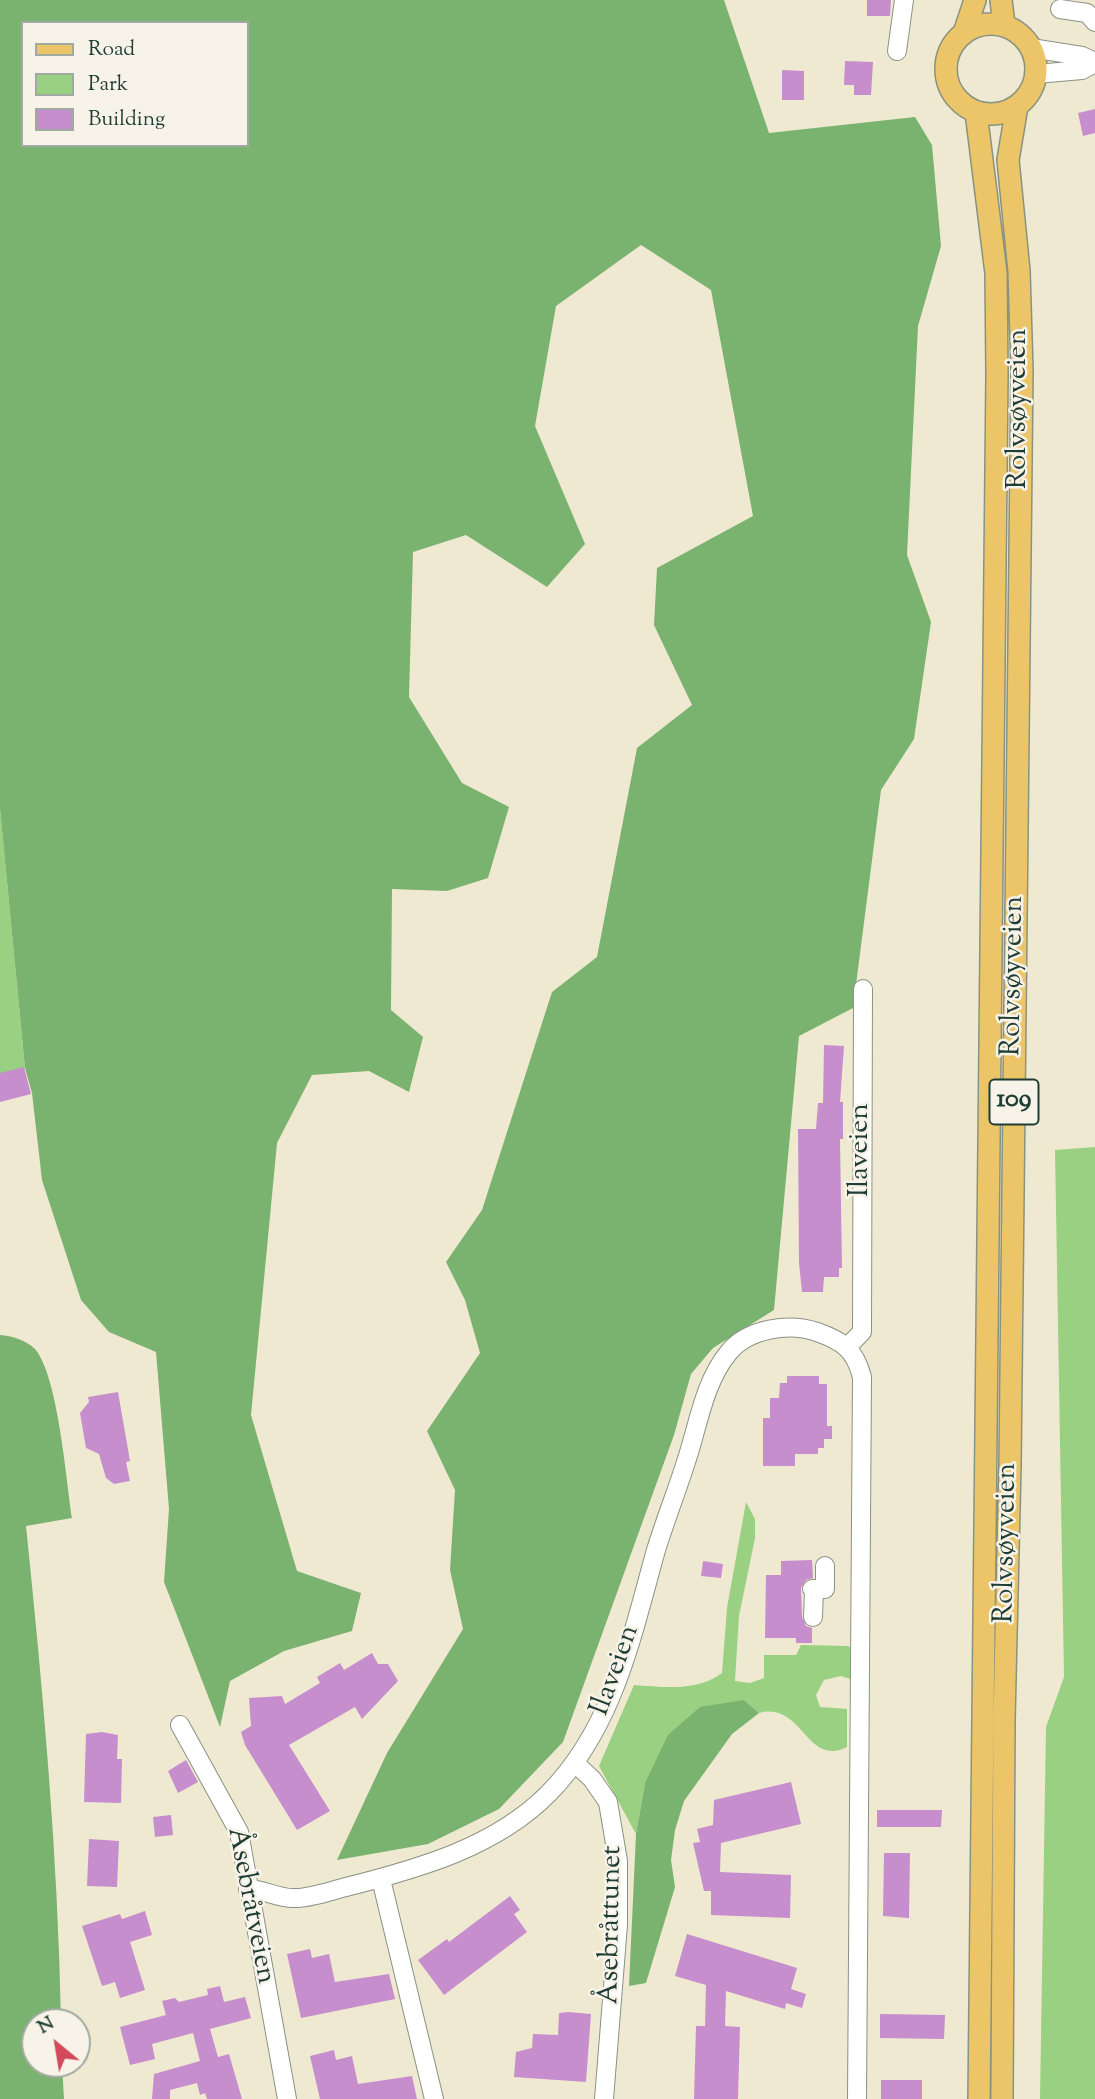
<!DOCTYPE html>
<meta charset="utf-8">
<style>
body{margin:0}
#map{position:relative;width:1095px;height:2099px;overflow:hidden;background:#f0e9d1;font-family:"Sorts Mill Goudy",serif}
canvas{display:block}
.legend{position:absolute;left:21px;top:21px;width:228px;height:126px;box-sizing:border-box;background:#f7f3e8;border:2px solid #a1aaa0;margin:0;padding:9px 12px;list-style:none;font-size:21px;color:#1f3d34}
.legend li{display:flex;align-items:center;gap:14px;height:35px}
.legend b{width:35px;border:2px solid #a1aaa0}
.north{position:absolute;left:21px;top:2008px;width:70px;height:70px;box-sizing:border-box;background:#f7f3e8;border:2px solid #a1aaa0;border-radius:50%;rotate:330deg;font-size:19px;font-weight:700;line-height:28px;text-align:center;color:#1f3d34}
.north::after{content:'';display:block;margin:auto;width:24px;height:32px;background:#d1495b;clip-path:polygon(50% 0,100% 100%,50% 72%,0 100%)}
</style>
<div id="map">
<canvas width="1095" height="2099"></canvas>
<ul class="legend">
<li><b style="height:9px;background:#edc569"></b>Road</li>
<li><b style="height:19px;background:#99d082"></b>Park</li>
<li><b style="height:19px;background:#c68ecc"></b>Building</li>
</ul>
<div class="north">N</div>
</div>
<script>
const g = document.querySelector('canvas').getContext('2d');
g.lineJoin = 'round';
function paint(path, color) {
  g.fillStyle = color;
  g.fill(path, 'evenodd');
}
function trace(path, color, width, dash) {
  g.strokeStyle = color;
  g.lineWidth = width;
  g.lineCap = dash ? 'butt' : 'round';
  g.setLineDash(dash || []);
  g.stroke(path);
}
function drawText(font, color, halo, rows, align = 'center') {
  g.font = font + ' "Sorts Mill Goudy",serif';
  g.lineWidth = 5;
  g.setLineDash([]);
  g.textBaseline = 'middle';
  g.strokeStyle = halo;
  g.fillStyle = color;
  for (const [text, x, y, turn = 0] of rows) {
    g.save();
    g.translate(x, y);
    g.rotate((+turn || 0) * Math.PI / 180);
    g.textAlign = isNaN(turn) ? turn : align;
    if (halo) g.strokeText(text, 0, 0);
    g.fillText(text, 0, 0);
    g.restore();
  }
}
paint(new Path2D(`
 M0 809 25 1068 0 1074Z
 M1095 1147V2099H1040L1046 1727 1064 1677 1055 1150Z
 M746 1502 755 1519V1538L739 1616 735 1681 750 1683 764 1678V1655H796L801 1645 848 1646 851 1648 850 1679 841 1676 824 1680 816 1695 820 1707 847 1709V1747C806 1768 803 1701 759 1713L744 1700 645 1783 636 1834 599 1766 634 1685C663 1687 697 1692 722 1673L727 1608Z`), '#99d082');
paint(new Path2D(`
 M0 0H724L769 133 915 117 932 145 941 246 918 326 907 555 931 622 914 739 881 790 853 1008 799 1036 774 1310 713 1348 691 1374 674 1435 563 1742 499 1809 428 1844 337 1860 387 1753 463 1629 450 1570 455 1490 427 1431 480 1353 465 1300 446 1262 482 1210 552 992 597 957 637 748 692 705 654 625 657 568 753 516 711 290 641 245 556 306 535 426 585 544 547 587 466 535 413 552 409 697 462 783 509 807 488 878 447 891 392 889 391 1010 423 1037 409 1092 369 1071 312 1075 277 1143 251 1415 297 1571 361 1593 352 1631 284 1651 230 1681 220 1727 164 1582 169 1509 156 1352 109 1332 81 1300 42 1180 32 1093 25 1068 0 809ZM23 23H247V145H23Z
 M0 1335C12 1336 26 1340 35 1349 58 1376 66 1479 72 1518L26 1526C43 1691 58 1856 61 2022H35V2064H62L64 2099H0Z
 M744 1700 759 1713 732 1734 684 1801 675 1830 671 1860 675 1887 646 1983 629 1986 636 1834 645 1783 668 1735 700 1707Z`), '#7ab270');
paint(new Path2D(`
 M867 0H891L890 16H867Z
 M845 61 873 62 871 95H854V85H844Z
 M782 70 804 71V100H782Z
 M1095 109V133L1083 136 1078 113Z
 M824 1045 844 1046 840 1102H843V1139H840L842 1268H839V1277H824L823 1292H802L799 1263 798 1129H816L818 1103H823Z
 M24 1067 31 1094 0 1102V1073Z
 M787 1376H819V1384H827V1426H832V1439H824V1448H818V1454H795V1466H763V1418H770V1398H779L780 1383H787Z
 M118 1392 130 1461 126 1462 130 1481 114 1484 106 1478 99 1454 86 1448 80 1413 89 1402 88 1397Z
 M812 1560 813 1578 806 1580 801 1588 802 1617 806 1626 812 1628V1643H796V1638H765L766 1575H781V1561Z
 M703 1561 723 1564 721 1578 701 1576Z
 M372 1653 378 1664H388L398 1681 362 1719 355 1707 289 1745 330 1811 297 1830 245 1745 241 1732 251 1726 249 1698 282 1696 285 1704 320 1683 317 1677 340 1663 344 1670Z
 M102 1732 118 1735 117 1759H122L121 1803 84 1802 86 1734Z
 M186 1760 198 1782 178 1793 168 1771Z
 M791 1782 801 1824 721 1843 720 1872 791 1875 790 1918 711 1915V1891H704L693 1843 700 1842 697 1829 713 1825 714 1800Z
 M877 1810H942L941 1827H877Z
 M171 1815 173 1835 155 1837 153 1817Z
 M89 1839 119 1841 117 1887 87 1886Z
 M884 1853H910L909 1918 883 1916Z
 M510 1896 520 1910 514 1914 527 1932 444 1995 418 1960 447 1939 449 1942Z
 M145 1911 152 1935 130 1942 145 1990 120 1998 115 1982 102 1986 82 1926 120 1914 122 1919Z
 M687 1934 797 1968 791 1989 806 1994 802 2008 786 2003 785 2009 726 1991 725 2026 740 2027 738 2099H694L696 2026H705L706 1985 675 1976Z
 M310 1949 312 1958 329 1954 335 1982 389 1974 395 1999 301 2018 287 1954Z
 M220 1986 224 2002 245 1997 251 2018 210 2029 218 2057 229 2054 242 2099H207L205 2093 200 2095 197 2083 170 2090V2099H152L154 2074 200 2061 193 2033 152 2044 155 2059 130 2065 120 2027 166 2015 162 2001 175 1998 179 2002 208 1995 207 1989Z
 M568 2012 591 2014 586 2082 514 2077 516 2052 532 2048 533 2034 558 2035 559 2013Z
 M880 2014 945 2015 944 2039 880 2038Z
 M334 2050 336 2060 352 2056 358 2084 412 2076 417 2099H320L310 2056Z
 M881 2080H922V2099H881Z`), '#c68ecc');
const minor = new Path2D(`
 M1060 9 1087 13 1095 22
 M1031 48 1082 56 1095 62
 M897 51 904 0
 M1036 74 1082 70 1095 63
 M848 1346 862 1332 863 989
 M812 1589H825V1566
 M813 1617 814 1589
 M180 1725 239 1832 287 2099
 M576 1764 592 1779 608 1802 618 1861V1925L604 2099
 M381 1879 434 2099
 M248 1889C264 1889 278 1899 295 1898 311 1898 330 1891 346 1887 418 1869 496 1847 549 1793 614 1727 632 1635 656 1550 665 1521 676 1493 685 1465 698 1428 703 1383 729 1352 748 1329 789 1322 817 1332 843 1341 855 1350 862 1377L857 2099`);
const major = new Path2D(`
 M1001 0 1004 25
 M946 69a45 45 0 1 1 90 0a45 45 0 1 1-90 0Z
 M964 33 975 0
 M976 112 996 273 997 374 979 2099
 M1002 2099 1004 1720 1010 1466 1022 370 1019 271 1008 160 1017 106`);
trace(minor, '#889382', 20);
trace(major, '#889382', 24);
trace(minor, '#fff', 18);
trace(major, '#edc569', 21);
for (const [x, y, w] of [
 [1014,1102,49]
]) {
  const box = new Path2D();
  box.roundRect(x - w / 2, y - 22.5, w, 45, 5);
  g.fillStyle = '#f7f3e8';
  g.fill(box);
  trace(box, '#1f3d34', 2);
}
drawText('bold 26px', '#1f3d34', null, [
 ["109",1014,1102]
]);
drawText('28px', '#1f3d34', '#f7f3e8', [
 ["Rolvsøyveien",1020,409,-90],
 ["Rolvsøyveien",1015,976,-89],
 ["Ilaveien",862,1150,-90],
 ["Rolvsøyveien",1008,1543,-89],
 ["Ilaveien",617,1671,-70],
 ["Åsebråtveien",249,1906,79],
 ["Åsebråttunet",613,1925,-89]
]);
</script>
